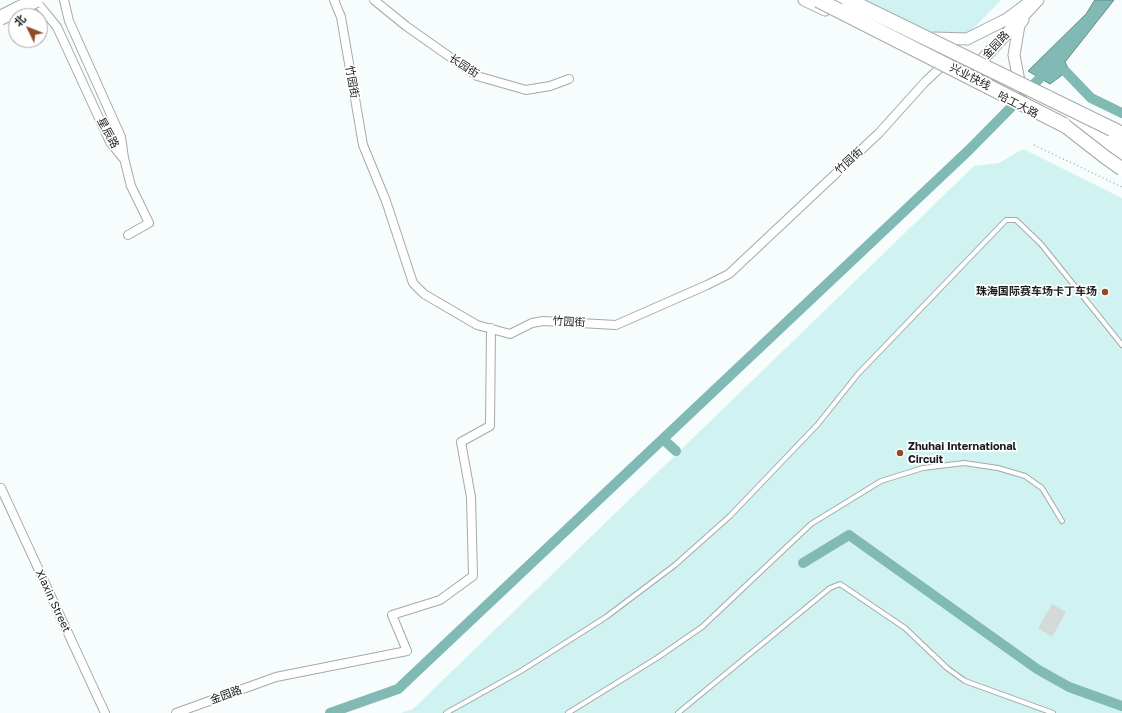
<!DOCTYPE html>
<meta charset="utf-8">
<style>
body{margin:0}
#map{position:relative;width:1122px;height:713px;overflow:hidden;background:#f7fdfc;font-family:"Golos Text","Noto Sans SC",sans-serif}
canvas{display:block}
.north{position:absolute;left:8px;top:8px;width:40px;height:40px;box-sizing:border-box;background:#fff;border:1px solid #a4a5a5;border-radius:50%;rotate:313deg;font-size:11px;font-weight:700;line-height:16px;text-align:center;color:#1c1e1e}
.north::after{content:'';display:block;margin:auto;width:14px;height:18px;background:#924b26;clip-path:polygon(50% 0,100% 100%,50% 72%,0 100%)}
</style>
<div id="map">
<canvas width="1122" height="713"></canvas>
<div class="north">北</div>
</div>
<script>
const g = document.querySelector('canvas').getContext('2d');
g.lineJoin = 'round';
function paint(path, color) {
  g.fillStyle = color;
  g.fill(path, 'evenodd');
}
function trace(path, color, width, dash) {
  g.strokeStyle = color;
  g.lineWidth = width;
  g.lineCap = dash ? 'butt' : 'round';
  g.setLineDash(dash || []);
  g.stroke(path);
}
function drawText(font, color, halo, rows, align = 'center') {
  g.font = font + ' "Golos Text","Noto Sans SC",sans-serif';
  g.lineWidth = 3.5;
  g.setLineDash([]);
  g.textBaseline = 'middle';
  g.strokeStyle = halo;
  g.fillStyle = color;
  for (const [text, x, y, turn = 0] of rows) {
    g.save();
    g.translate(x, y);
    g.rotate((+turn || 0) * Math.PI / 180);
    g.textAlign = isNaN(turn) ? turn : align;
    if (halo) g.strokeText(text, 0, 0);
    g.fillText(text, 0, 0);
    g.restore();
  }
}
paint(new Path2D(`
 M859 0H1001L972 30 951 42Z
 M1023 149 1122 198V713H401L413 709 974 166 999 163Z`), '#d0f2f0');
const water = new Path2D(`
 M1095 0H1114L1065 62 1069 70 1050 84 1028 71 1086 14Z`);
paint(water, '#81b9b5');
trace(water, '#638a88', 1);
trace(new Path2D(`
 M1066 72 1091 98 1122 113
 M663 439 676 451
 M803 563 849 535 1037 669 1069 687 1122 706
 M330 713 398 689 969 150 1040 78`), '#81b9b5', 10);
paint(new Path2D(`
 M1052 604 1066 612 1052 637 1038 628Z`), '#d4dad9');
const service = new Path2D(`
 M446 713 521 671 606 617 675 565 730 516 818 424 858 374 1006 220H1016L1041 244 1122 345
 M568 713 657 658 702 627 811 524 881 481 923 468 964 463 998 468 1025 476 1042 488 1062 521
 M678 713 830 588 840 584 905 628 947 668 965 681 1053 713`);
const minor = new Path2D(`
 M35 0 57 27 110 142 123 158
 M64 0 69 21 121 137 124 158 131 186 149 223 128 235
 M334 0 341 17 363 145 386 201 413 283 424 294 477 325 510 334 532 323 543 321 616 325 707 285 729 274 879 133 925 82 942 66
 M374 0 406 26 477 76 526 90 550 86 569 79
 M1 488 105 713
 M176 713 276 677 407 651 392 615 440 600 473 576 471 497 461 442 490 426 491 328`);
const tertiary = new Path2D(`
 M804 0 825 10
 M934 38 967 39 1007 19 1027 4
 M946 66 981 61 1038 0
 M1019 81 1014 55 1019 25 1023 20
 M1028 90 1041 104 1122 144`);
const trunk = new Path2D(`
 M1112 129 1122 134
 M1075 130 1122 154`);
trace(service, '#a4aaa9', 6);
trace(minor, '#a4aaa9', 10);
trace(tertiary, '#a4aaa9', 13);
trace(trunk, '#a4aaa9', 16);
trace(new Path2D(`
 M1034 145 1122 187`), '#acb0b0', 1.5, [1, 3]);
trace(service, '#fff', 4);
trace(minor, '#fff', 8);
trace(tertiary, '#fff', 11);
trace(trunk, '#fff', 14);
const primaryBridge = new Path2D(`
 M1064 125 1105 157 1122 169`);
const trunkBridge = new Path2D(`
 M818 0 1064 125
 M848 0 1112 129
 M0 18 36 0`);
trace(primaryBridge, '#a4aaa9', 15, []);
trace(trunkBridge, '#a4aaa9', 16, []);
trace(primaryBridge, '#fff', 13);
trace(trunkBridge, '#fff', 14);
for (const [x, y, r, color] of [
 [1105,292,4,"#924b26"],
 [900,453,4,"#924b26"]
]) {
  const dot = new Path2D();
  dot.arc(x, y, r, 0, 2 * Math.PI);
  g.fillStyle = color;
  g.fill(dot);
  trace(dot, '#fff', 1.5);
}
drawText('11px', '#1c1e1e', '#fff', [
 ["金园路",996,45,-47],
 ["长园街",464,66,33],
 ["兴业快线",970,77,27],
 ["竹园街",352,82,80],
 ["哈工大路",1018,105,27],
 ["星辰路",108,133,61],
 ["竹园街",849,161,-43],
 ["竹园街",569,322,3],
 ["Xiaxin Street",53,601,65],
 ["金园路",226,695,-20]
]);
drawText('bold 11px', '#1c1e1e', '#fff', [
 ["珠海国际赛车场卡丁车场",1097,292],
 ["Zhuhai International",908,447,"left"],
 ["Circuit",908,460,"left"]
], 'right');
</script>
